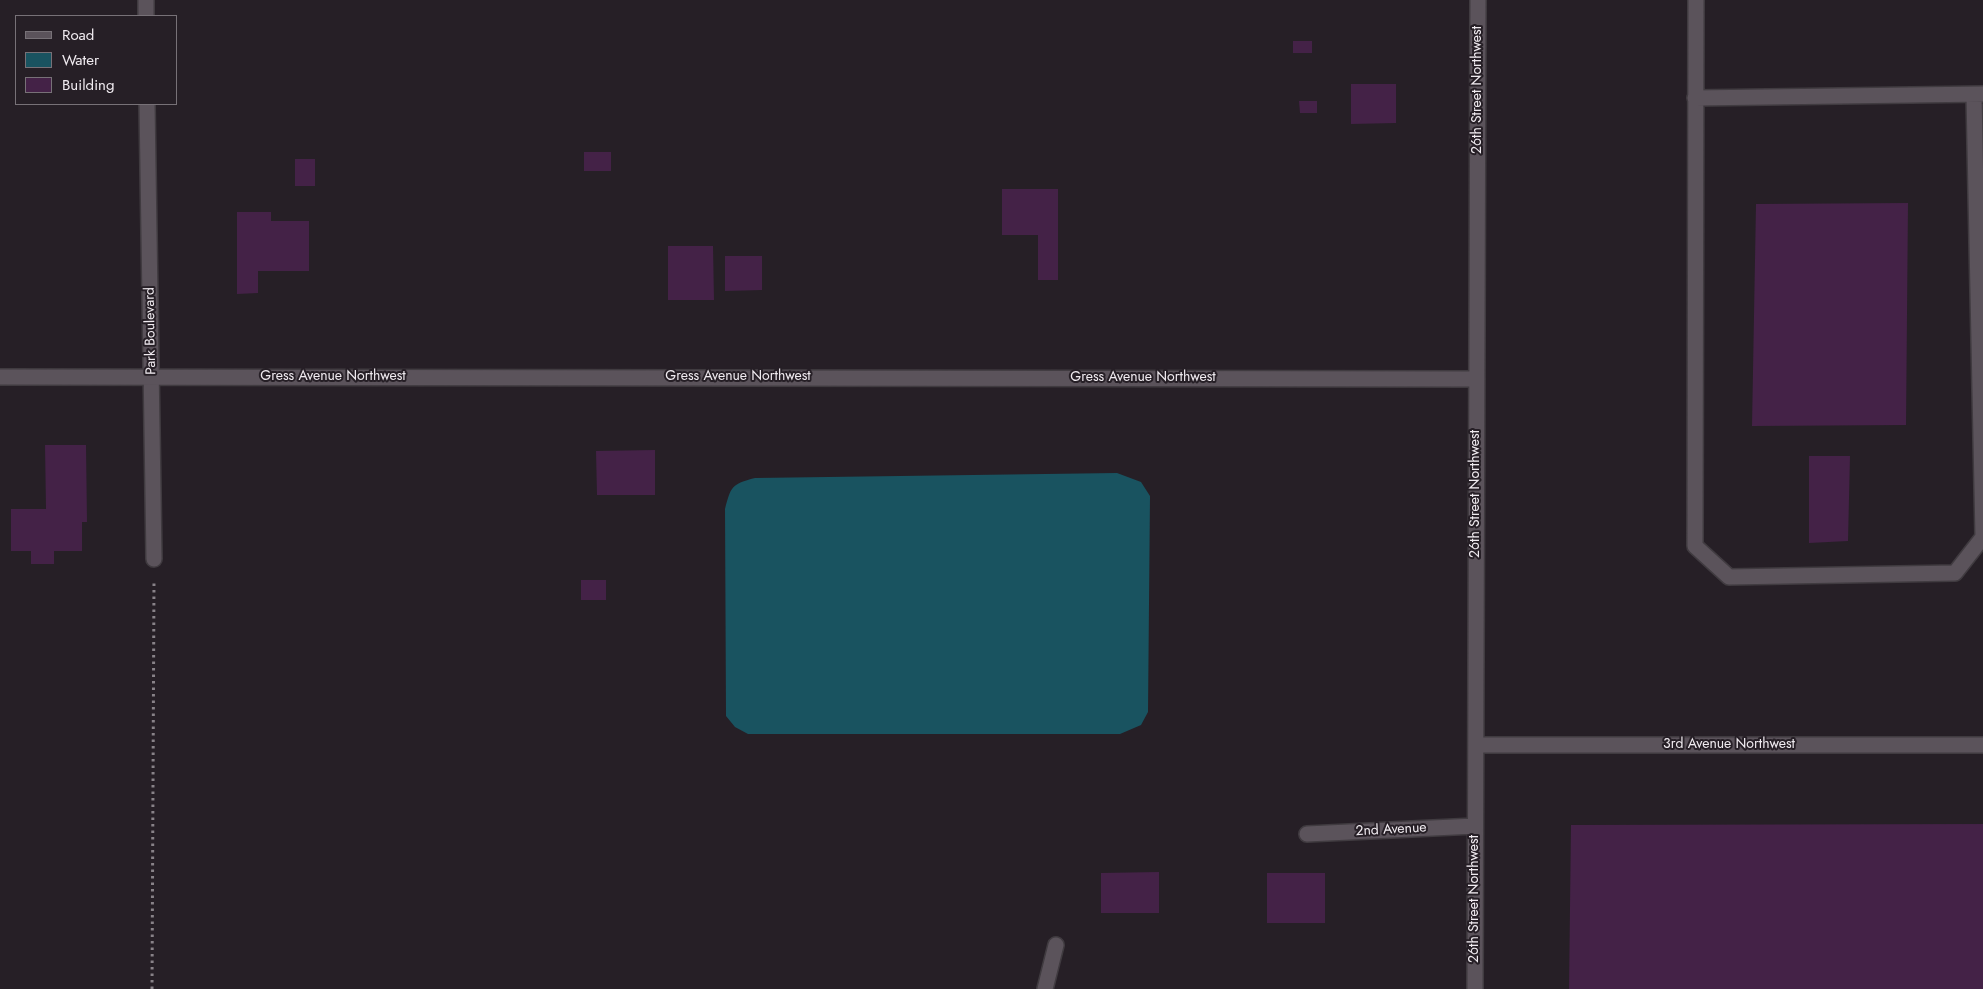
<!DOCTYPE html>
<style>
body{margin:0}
#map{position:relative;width:1983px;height:989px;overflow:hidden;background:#261f26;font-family:Jost,sans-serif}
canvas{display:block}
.legend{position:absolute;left:15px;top:15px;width:162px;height:90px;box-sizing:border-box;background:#261f26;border:1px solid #777177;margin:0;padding:6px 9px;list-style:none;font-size:15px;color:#f0ebf0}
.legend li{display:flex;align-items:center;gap:10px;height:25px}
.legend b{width:25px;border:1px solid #777177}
</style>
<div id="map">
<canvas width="1983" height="989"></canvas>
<ul class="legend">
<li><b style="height:6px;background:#5b535b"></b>Road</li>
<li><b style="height:14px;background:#195360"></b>Water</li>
<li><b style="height:14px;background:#442247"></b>Building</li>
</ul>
</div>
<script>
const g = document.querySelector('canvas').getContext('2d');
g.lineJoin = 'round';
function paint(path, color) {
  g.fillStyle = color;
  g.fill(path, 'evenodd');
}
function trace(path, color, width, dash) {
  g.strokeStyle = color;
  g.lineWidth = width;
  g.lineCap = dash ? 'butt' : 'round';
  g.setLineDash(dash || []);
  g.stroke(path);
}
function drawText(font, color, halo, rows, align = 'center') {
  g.font = font + ' Jost,sans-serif';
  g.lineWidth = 4;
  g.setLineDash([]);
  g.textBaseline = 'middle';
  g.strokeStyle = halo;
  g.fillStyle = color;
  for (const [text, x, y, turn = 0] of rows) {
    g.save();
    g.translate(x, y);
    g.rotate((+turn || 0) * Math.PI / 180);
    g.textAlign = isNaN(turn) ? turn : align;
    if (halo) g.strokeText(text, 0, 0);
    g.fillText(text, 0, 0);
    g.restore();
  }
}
paint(new Path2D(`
 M1117 473 1141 482 1150 496 1148 712 1141 725 1120 734H748L735 727 726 716 725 509C731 487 731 484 755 478Z`), '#195360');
paint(new Path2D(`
 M1293 41H1312V53H1293Z
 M1351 84H1396V123L1351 124Z
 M1299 101H1317V113H1300Z
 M584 152H611V171H584Z
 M295 159H315V186H295Z
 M1002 189H1058V280H1038V235H1002Z
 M1908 203 1906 425 1752 426 1756 204Z
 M237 212H271V221H309V271H258V293L237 294Z
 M668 246H713L714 300H668Z
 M725 256H762V290L725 291Z
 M45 445H86L87 522H82V551H54V564H31V551H11V509H46Z
 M655 450V495H597L596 451Z
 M1809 456H1850L1848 541 1809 543Z
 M581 580H606V600H581Z
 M1983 824V989H1569L1571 825Z
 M1159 872V913H1101V873Z
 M1267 873H1325V923H1267Z`), '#442247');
const lane = new Path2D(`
 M1696 0 1695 546 1729 577 1955 573 1983 537 1974 95
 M1695 98 1983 94
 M1045 989 1056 945`);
const street = new Path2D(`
 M146 0V16
 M147 104 154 559
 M0 377 1477 379
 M1476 745H1983
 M1307 834 1475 826
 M1475 989 1478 0`);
trace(lane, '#403b40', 18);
trace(street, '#403b40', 18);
trace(new Path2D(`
 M152 989 154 580`), '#888288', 3, [2.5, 4]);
trace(lane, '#5b535b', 15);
trace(street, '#5b535b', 15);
drawText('14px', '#f0ebf0', '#261f26', [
 ["26th Street Northwest",1478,90,-90],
 ["Park Boulevard",151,331,-91],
 ["Gress Avenue Northwest",333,377],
 ["Gress Avenue Northwest",738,377],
 ["Gress Avenue Northwest",1143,378],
 ["26th Street Northwest",1476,494,-90],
 ["3rd Avenue Northwest",1729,745],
 ["2nd Avenue",1391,830,-3],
 ["26th Street Northwest",1475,899,-90]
]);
</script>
